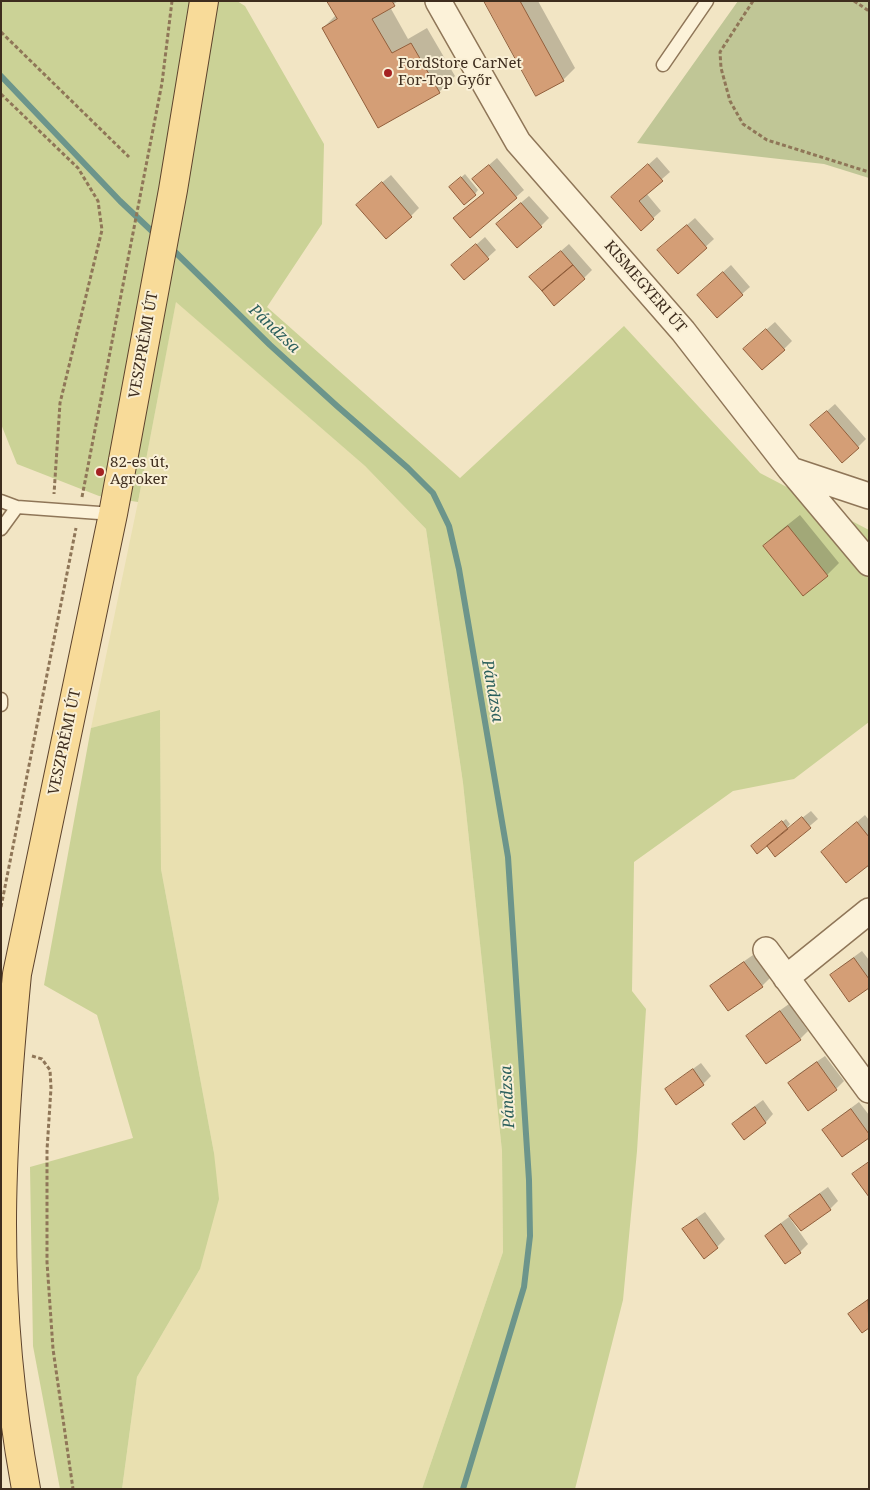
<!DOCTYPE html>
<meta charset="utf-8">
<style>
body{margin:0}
#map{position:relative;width:870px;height:1490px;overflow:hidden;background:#f2e5c4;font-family:"Noto Serif",serif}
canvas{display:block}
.frame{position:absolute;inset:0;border:2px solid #3e2d1e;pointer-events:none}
</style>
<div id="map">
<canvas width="870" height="1490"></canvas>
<div class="frame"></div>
</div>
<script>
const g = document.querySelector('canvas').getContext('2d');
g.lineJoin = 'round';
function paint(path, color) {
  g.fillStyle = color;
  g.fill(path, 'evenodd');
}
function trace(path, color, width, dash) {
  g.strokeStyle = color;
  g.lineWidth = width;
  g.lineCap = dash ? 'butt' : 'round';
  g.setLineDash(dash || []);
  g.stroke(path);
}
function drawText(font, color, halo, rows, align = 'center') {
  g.font = font + ' "Noto Serif",serif';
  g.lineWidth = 4;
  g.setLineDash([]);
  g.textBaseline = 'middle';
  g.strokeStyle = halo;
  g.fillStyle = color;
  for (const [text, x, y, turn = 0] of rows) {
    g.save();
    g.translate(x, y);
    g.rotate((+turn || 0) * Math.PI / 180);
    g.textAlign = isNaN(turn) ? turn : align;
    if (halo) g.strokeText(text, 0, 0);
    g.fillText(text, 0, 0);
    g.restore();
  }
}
paint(new Path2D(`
 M176 301 365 466 426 529 463 783 502 1151 503 1252 422 1489H122L137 1377 200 1269 214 1153 161 869 160 711 91 728 138 502Z`), '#e9e0b0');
paint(new Path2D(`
 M1 1H237L245 6 324 144 322 224 267 307 460 478 624 326 760 473 869 530V722L794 779 733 791 634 862 632 991 646 1009 637 1151 623 1300 575 1489H422L503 1252 502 1151 463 783 426 529 365 466 176 302 138 502 99 496 17 464 1 424Z
 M160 710 161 869 214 1153 219 1199 200 1269 137 1377 122 1489H60L33 1346 30 1167 133 1138 97 1015 44 985 91 728Z`), '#cbd296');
paint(new Path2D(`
 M738 1H869V178L824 164 637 143Z`), '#c0c696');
paint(new Path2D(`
 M328 1H398L390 7 408 39 427 28 455 76 439 92 323 28 336 15Z
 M486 1H538L575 68 563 80Z
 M657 157 670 172 646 193 661 211 641 229 621 189Z
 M497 158 524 190 516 197 463 211 485 192 482 171Z
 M465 174 478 190 475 194 454 184Z
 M391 175 419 208 411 216 365 197Z
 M529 196 549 218 541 226 505 216Z
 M695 218 714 239 678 272 667 242Z
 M485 237 496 250 464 279 461 258Z
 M569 244 592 270 584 278 531 277Z
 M731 265 750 287 742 294 706 287Z
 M775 322 792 341 784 349 753 341Z
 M835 404 866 439 858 447 819 418Z
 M800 515 839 563 827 575 803 594 765 546 776 534Z
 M811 811 818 819 775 855 776 839 756 843 786 819 790 824 787 828 788 829Z
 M865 815 869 820V863L822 852Z
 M862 951 869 960V986L832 975 840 967Z
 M753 955 770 978 762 986H712L720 978Z
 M789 1004 808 1031 800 1039 748 1036 755 1028Z
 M825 1056 844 1081 836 1089 789 1083 797 1075Z
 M701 1063 711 1076 703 1084 667 1090 675 1082Z
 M763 1100 773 1114 766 1122 734 1124 741 1116Z
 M859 1102 869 1115V1137L824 1130 832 1122Z
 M828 1187 838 1201 830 1209 791 1216 799 1208Z
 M705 1212 725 1239 717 1247 684 1229 692 1221Z
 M789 1217 808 1244 800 1252 786 1262 766 1236 774 1228Z
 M869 1298V1326L850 1314Z`), '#0003');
trace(new Path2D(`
 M1 76 120 201 156 235
 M169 246 270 345 337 406 408 468 433 493 449 526 459 569 508 857 529 1180 530 1236 524 1287 463 1489`), '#6c958b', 6);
const building = new Path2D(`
 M327 1H392L395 6 372 19 392 53 411 43 440 93 378 128 322 28 337 19Z
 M484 1H520L564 81 536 96Z
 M648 164 663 181 639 201 654 219 641 231 611 197Z
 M489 165 517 198 470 238 453 218 484 193 472 179Z
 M461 177 476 195 464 205 449 187Z
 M382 182 412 217 386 239 356 205Z
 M521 203 542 227 517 248 496 224Z
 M687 225 707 248 678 274 657 250Z
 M476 244 489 259 464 280 451 265Z
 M561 251 573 265 542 291 529 277Z
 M573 265 585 279 554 306 542 291Z
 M723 272 743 295 717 318 697 295Z
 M766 329 785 350 762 370 743 349Z
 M827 411 859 448 842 463 810 425Z
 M788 526 828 576 803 596 763 546Z
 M802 817 811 828 775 857 767 846Z
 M782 821 788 829 757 854 751 846Z
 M857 822 869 837V865L846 883 821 852Z
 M854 958 869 979V988L849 1002 830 975Z
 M744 962 763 987 728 1011 710 986Z
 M780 1011 801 1040 766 1064 746 1036Z
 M817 1062 837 1090 808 1111 788 1083Z
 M693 1069 704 1085 676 1105 665 1089Z
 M755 1107 766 1123 744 1140 732 1124Z
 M851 1109 869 1134V1138L842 1157 822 1130Z
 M869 1162V1197L852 1174Z
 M820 1194 831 1210 801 1231 789 1216Z
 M697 1219 718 1248 704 1259 682 1229Z
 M781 1224 801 1253 785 1264 765 1236Z
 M868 1300 869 1328 862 1333 848 1314Z`);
paint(building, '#d49e76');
trace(building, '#915e3b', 1);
const lane = new Path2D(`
 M663 65 707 1
 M1 501 17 507 113 514
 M1 529 17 507
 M1 699V705`);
const street = new Path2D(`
 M438 1 518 142 683 331 790 469 869 563
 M791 470 869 496
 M766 950 869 1090
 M786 978 869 911`);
const primary = new Path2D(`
 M26 1489C10 1402 2 1313 2 1224 2 1141 9 1057 17 974L113 514 173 190 204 1`);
trace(lane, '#8f7658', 15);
trace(street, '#8f7658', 28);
trace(primary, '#5d432d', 30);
trace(new Path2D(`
 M753 1 720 52 721 68 730 101 743 124 767 140 869 172
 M854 1 869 11
 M1 32 129 157
 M1 94 78 168 98 201 102 230 60 403 54 494
 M82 497 162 83 172 1
 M1 907 76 528
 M32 1056 42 1059 50 1070 51 1088 47 1150V1262L53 1349 73 1489`), '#8f7658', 3, [4, 2.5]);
trace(lane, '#fcf2d9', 12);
trace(street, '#fcf2d9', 25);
trace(primary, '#f8db99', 28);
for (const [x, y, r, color] of [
 [388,73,5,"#a42222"],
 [100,472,5,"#a42222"]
]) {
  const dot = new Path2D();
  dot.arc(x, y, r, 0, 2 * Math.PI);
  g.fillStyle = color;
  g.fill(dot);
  trace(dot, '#f9efd5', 2);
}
drawText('15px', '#3e2d1e', '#f9efd5', [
 ["FordStore CarNet",398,64],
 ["For-Top Győr",398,81],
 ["82-es út,",110,463],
 ["Agroker",110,480]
], 'left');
drawText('15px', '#3e2d1e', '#f9efd5', [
 ["KISMEGYERI ÚT",645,287,49],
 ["VESZPRÉMI ÚT",144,345,-80],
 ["VESZPRÉMI ÚT",65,742,-78]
]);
drawText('italic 16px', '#2b5f5c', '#f9efd5', [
 ["Pándzsa",274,329,43],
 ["Pándzsa",492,691,80],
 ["Pándzsa",508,1097,-93]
]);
</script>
